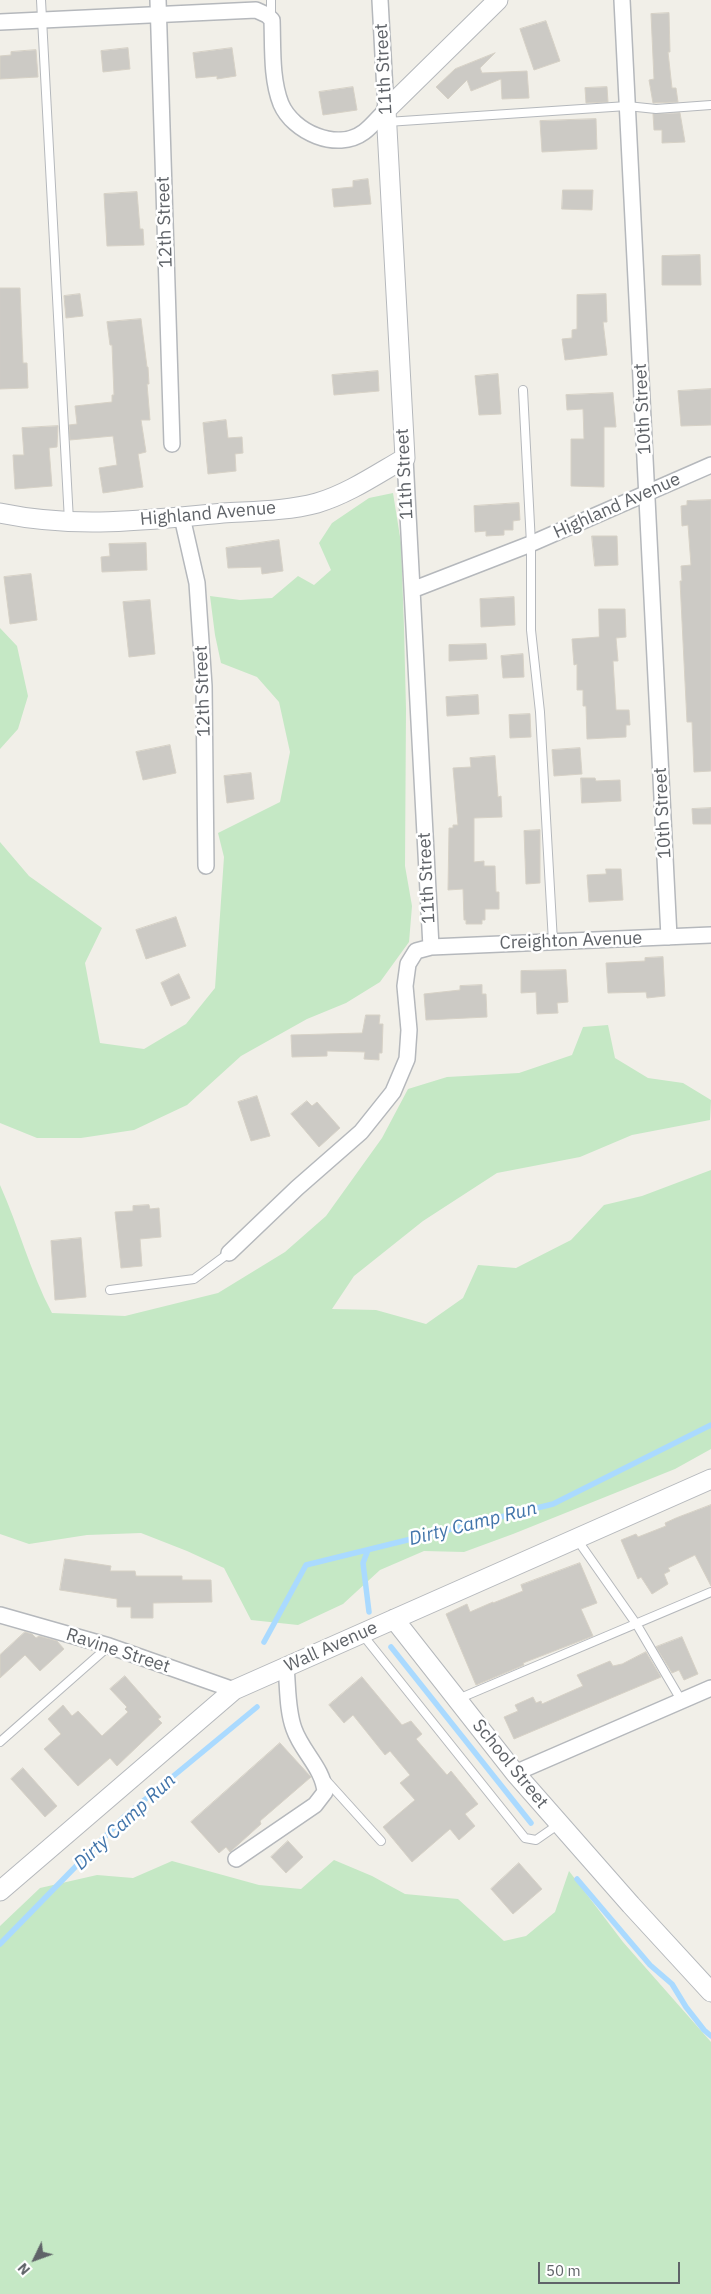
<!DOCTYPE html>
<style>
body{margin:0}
#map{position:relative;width:711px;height:2294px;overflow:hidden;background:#f1efe8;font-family:"IBM Plex Sans",sans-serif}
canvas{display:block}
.north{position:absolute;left:10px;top:2234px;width:50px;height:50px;-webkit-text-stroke:4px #fff;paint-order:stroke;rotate:228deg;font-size:14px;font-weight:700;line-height:20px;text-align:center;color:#5f6368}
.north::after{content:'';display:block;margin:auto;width:18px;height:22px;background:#5f6368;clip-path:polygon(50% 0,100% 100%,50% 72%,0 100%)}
.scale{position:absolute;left:538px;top:2262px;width:142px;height:22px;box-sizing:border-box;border:2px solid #5f6368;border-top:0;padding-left:6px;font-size:15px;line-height:18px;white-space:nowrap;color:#5f6368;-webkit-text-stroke:4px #fff;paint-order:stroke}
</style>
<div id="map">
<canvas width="711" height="2294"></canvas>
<div class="north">N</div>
<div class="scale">50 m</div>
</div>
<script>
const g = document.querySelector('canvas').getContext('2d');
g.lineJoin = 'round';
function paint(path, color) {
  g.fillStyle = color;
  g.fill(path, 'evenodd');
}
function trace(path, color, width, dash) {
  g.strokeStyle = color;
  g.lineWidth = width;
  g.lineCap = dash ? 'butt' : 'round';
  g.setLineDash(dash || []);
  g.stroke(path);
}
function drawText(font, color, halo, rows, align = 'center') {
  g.font = font + ' "IBM Plex Sans",sans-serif';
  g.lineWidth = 5;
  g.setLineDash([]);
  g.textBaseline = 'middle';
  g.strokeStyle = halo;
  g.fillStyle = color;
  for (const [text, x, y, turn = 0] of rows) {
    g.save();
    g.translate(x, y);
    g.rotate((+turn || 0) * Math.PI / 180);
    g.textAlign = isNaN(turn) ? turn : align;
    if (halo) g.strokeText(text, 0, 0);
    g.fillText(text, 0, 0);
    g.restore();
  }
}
paint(new Path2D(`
 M393 493 401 543 404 628 406 709 405 866 412 906 409 942 380 982 346 1003 307 1019 241 1056 187 1105 134 1130 81 1138H37L0 1123V842L29 876 102 928 85 963 100 1043 144 1049 186 1024 215 988 224 857 218 833 280 802 290 752 279 702 257 677 221 663 215 635 210 596 240 600 272 598 298 576 314 585 331 570 319 543 332 523 369 498Z
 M0 628 17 646 28 696 18 729 0 749Z
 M608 1025 615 1058 648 1078 683 1083 711 1100 710 1120 632 1135 580 1157 497 1173 423 1221 354 1276 332 1309 376 1310 426 1324 463 1298 478 1265 516 1268 571 1240 604 1205 642 1196 711 1170V1449L675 1469 513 1534 464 1552 424 1551 380 1570 343 1604 298 1625 251 1620 224 1568 187 1551 141 1533 87 1535 29 1544 0 1534V1185C19 1227 30 1272 52 1313L125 1316 218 1293 285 1252 326 1216 382 1138 408 1089 447 1077 519 1073 572 1055 583 1027Z
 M334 1860 372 1876 405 1894 458 1899 504 1941 526 1936 555 1912 569 1871 623 1942 711 2042V2294H0V1926L40 1888 97 1875 133 1878 172 1861 259 1885 301 1889Z`), '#c5e8c5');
trace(new Path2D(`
 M368 1550 363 1563 369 1612
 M264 1642 306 1565 553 1504 711 1425
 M391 1647 531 1823
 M577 1879 650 1965 672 1984 686 2007 704 2030 711 2036
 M0 1944 125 1816 257 1707`), '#aadaff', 5.5);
const building = new Path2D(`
 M669 13 670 52H668L672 88H676L678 102 653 103 649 80 654 79 651 14Z
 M546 21 560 61 534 70 520 29Z
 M128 48 130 69 103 72 101 51Z
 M232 48 236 76 217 79V76L196 78 193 53Z
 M36 50 38 77 0 79V56L11 55V52Z
 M495 53 480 68 482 73 527 71 529 98 502 99 501 79 471 91 467 80 448 99 436 87 455 69Z
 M353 87 357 110 323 115 319 92Z
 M607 87 608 102 586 103 585 88Z
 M680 113 685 142 662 143V130H654L653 114Z
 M596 119 597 149 542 152 540 121Z
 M368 179 371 204 334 207 332 189 353 187V181Z
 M563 190H593L592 210 562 209Z
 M137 192 140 229H143L144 245 107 246 104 194Z
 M700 255 701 285H662V256Z
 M0 288H20L23 363H27L28 388 0 389Z
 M80 294 83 316 66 318 64 296Z
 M606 294 607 322H603L607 355 565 360 562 339 572 338V330L577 329V295Z
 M141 319 147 367H148L149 384H147L150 420H141L146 452 138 454 143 487 103 493 99 468 117 465 113 436 70 440 69 425 77 424 75 406 112 402V395H114L112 345H110L107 322Z
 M378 371 379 391 334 395 332 375Z
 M498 374 501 414 479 415 475 376Z
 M711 389V425L681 426 678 391Z
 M613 393 616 427H604V487L571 486V439H584L583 409 567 410 566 395Z
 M226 420 228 438 242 437 243 453 235 454 236 471 208 474 203 423Z
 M58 426 57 447 49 448 52 486 15 489 13 455H24L22 428Z
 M711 500V771L694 772 692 722H687L680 581H682L681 566 691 565 688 525 682 526 681 506 687 505V501Z
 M519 503 520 520 513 521V530H504V535L486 536V531L475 532 474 506Z
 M592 536H617L618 565 595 566Z
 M279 540 283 571 262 574 261 567 228 568 226 548Z
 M146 543 147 570 102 572 101 557 110 556 109 544Z
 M31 574 37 620 10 624 4 577Z
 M514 597 515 625 481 627 480 599Z
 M150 600 155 654 129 657 123 602Z
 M599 609H625L626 637 616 638 618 661H613L616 710H629L630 725H626V737L587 739 586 706H583V690H577V664L574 665 572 639 599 637Z
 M486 644 487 659 449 661V645Z
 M523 654 524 677 503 678 501 656Z
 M478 695 479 714 447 716 446 697Z
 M530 714 531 737 510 738 509 715Z
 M170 745 176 773 143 780 136 752Z
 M580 748 582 774 554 776 552 750Z
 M495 756 498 797 501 796 502 817 474 818V862L484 861V866H495L496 892H499V909H485V920H482V924H466V920H464L463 889 448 890 449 828H453V825H458L453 768 471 767 470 758Z
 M251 773 254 799 227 803 224 776Z
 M581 778H595L596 781 620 780 621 801 582 803Z
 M711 808V824H693L692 809Z
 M540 830V883L526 884 524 831Z
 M606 869H621L623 900 589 902 587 875 606 874Z
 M176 917 186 946 146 959 136 930Z
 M663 957 665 996 647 998 646 992 608 993 606 963 645 961V958Z
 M566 970 568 1002 557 1003 558 1013 537 1014 536 992 521 993V971Z
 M179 974 190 998 171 1006 161 983Z
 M482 985V994H486L487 1017 426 1020 424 994 460 990V986Z
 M366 1015H380L379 1024H383L382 1053H379V1060L364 1059 365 1052 327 1051V1056L292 1057 291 1035 362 1033Z
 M257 1096 270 1136 251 1141 238 1102Z
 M307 1101 312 1106 317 1102 340 1128 319 1147 291 1114Z
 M149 1205 150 1209 159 1208 161 1237 140 1239 142 1266 121 1268 115 1212 133 1211V1206Z
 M81 1238 86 1297 55 1300 51 1241Z
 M711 1505V1586L695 1555 668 1568 670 1571 664 1574 668 1584 652 1594 641 1577 638 1579 621 1540 636 1534 638 1537 666 1526 665 1523 676 1518Z
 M65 1559 111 1566 110 1571H135L136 1576H182V1580H211L212 1602 153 1603V1618H131V1607H117V1599L60 1590Z
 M580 1563 597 1603 581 1609 593 1636 523 1663 524 1665 476 1685 446 1614 467 1604 470 1612 493 1602V1603L523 1591 521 1585Z
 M25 1632 32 1634 36 1638 39 1636 57 1641 64 1649 40 1671 25 1655 0 1678V1655Z
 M682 1637 698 1674 684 1680 679 1670 672 1673 656 1647Z
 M646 1652 661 1677 514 1739 504 1717 518 1711 515 1705 533 1697 536 1703 541 1701 542 1704 583 1686 577 1675 610 1661 613 1666 622 1664Z
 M125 1676 161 1717 158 1719 162 1723 117 1766 110 1758 78 1786 44 1749 61 1734 48 1719 63 1705 72 1716 78 1711 102 1736 128 1712 125 1709 127 1707 110 1689Z
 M362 1677 402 1725 411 1721 422 1734 416 1739 447 1775 451 1771 478 1804 465 1814 475 1826 459 1840 450 1829 412 1862 383 1827 415 1800 400 1783 410 1775 390 1751 385 1755 353 1715 344 1723 329 1705Z
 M280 1743 311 1777 260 1821 261 1824 230 1852 226 1847 219 1853 191 1822Z
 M23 1768 57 1806 45 1817 11 1779Z
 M288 1841 303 1857 286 1873 271 1857Z
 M519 1863 542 1889 513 1914 491 1889Z`);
paint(building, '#cccac5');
trace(building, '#d6d1c6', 1);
const service = new Path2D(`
 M41 0 69 521
 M271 0V18
 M387 122 627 106 656 109 711 105
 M523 390 531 544V630L540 712 553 942
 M110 1290 194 1279 229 1253
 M576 1538 637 1625 681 1700
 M362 1634 525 1838 536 1840 559 1824
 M458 1699 711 1592
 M0 1742 109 1646
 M325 1779 381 1841`);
const minor = new Path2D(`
 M158 0 172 444
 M622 0 669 937
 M0 22 256 10 267 15 272 20C273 47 271 79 281 104 293 132 337 152 364 132 372 126 379 117 386 110L380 0
 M405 458 431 947
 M182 517 197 583 204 686 206 866
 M412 590 528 545 711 465
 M229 1253 297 1188 361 1132 393 1092 407 1059 409 1030 405 986 408 964 416 951 431 947 711 935
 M0 1615 109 1646 234 1690
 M515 1773 711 1688
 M236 1859 315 1805 325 1792C323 1768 302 1752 294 1729 287 1710 288 1687 286 1667`);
const tertiary = new Path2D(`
 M0 513C77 529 145 520 223 513 254 511 287 511 317 503 348 494 377 474 405 458L386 110 498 0
 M394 1619 515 1773 631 1905 711 1992
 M0 1891 234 1690 711 1479`);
trace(service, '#b5b8bc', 10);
trace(minor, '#b5b8bc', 18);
trace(tertiary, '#b5b8bc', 21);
trace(service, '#fff', 8);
trace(minor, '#fff', 15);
trace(tertiary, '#fff', 19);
drawText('18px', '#5f6368', '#fff', [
 ["11th Street",384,69,-93],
 ["12th Street",165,222,-92],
 ["10th Street",643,409,-93],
 ["11th Street",405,474,-93],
 ["Highland Avenue",617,506,-24],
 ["Highland Avenue",208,514,-5],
 ["12th Street",203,691,-92],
 ["10th Street",663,813,-93],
 ["11th Street",427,878,-93],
 ["Creighton Avenue",571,941,-2],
 ["Wall Avenue",331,1647,-24],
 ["Ravine Street",118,1651,18],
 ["School Street",510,1764,51]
]);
drawText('italic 19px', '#4174aa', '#fff', [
 ["Dirty Camp Run",473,1524,-14],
 ["Dirty Camp Run",125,1822,-43]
]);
</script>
